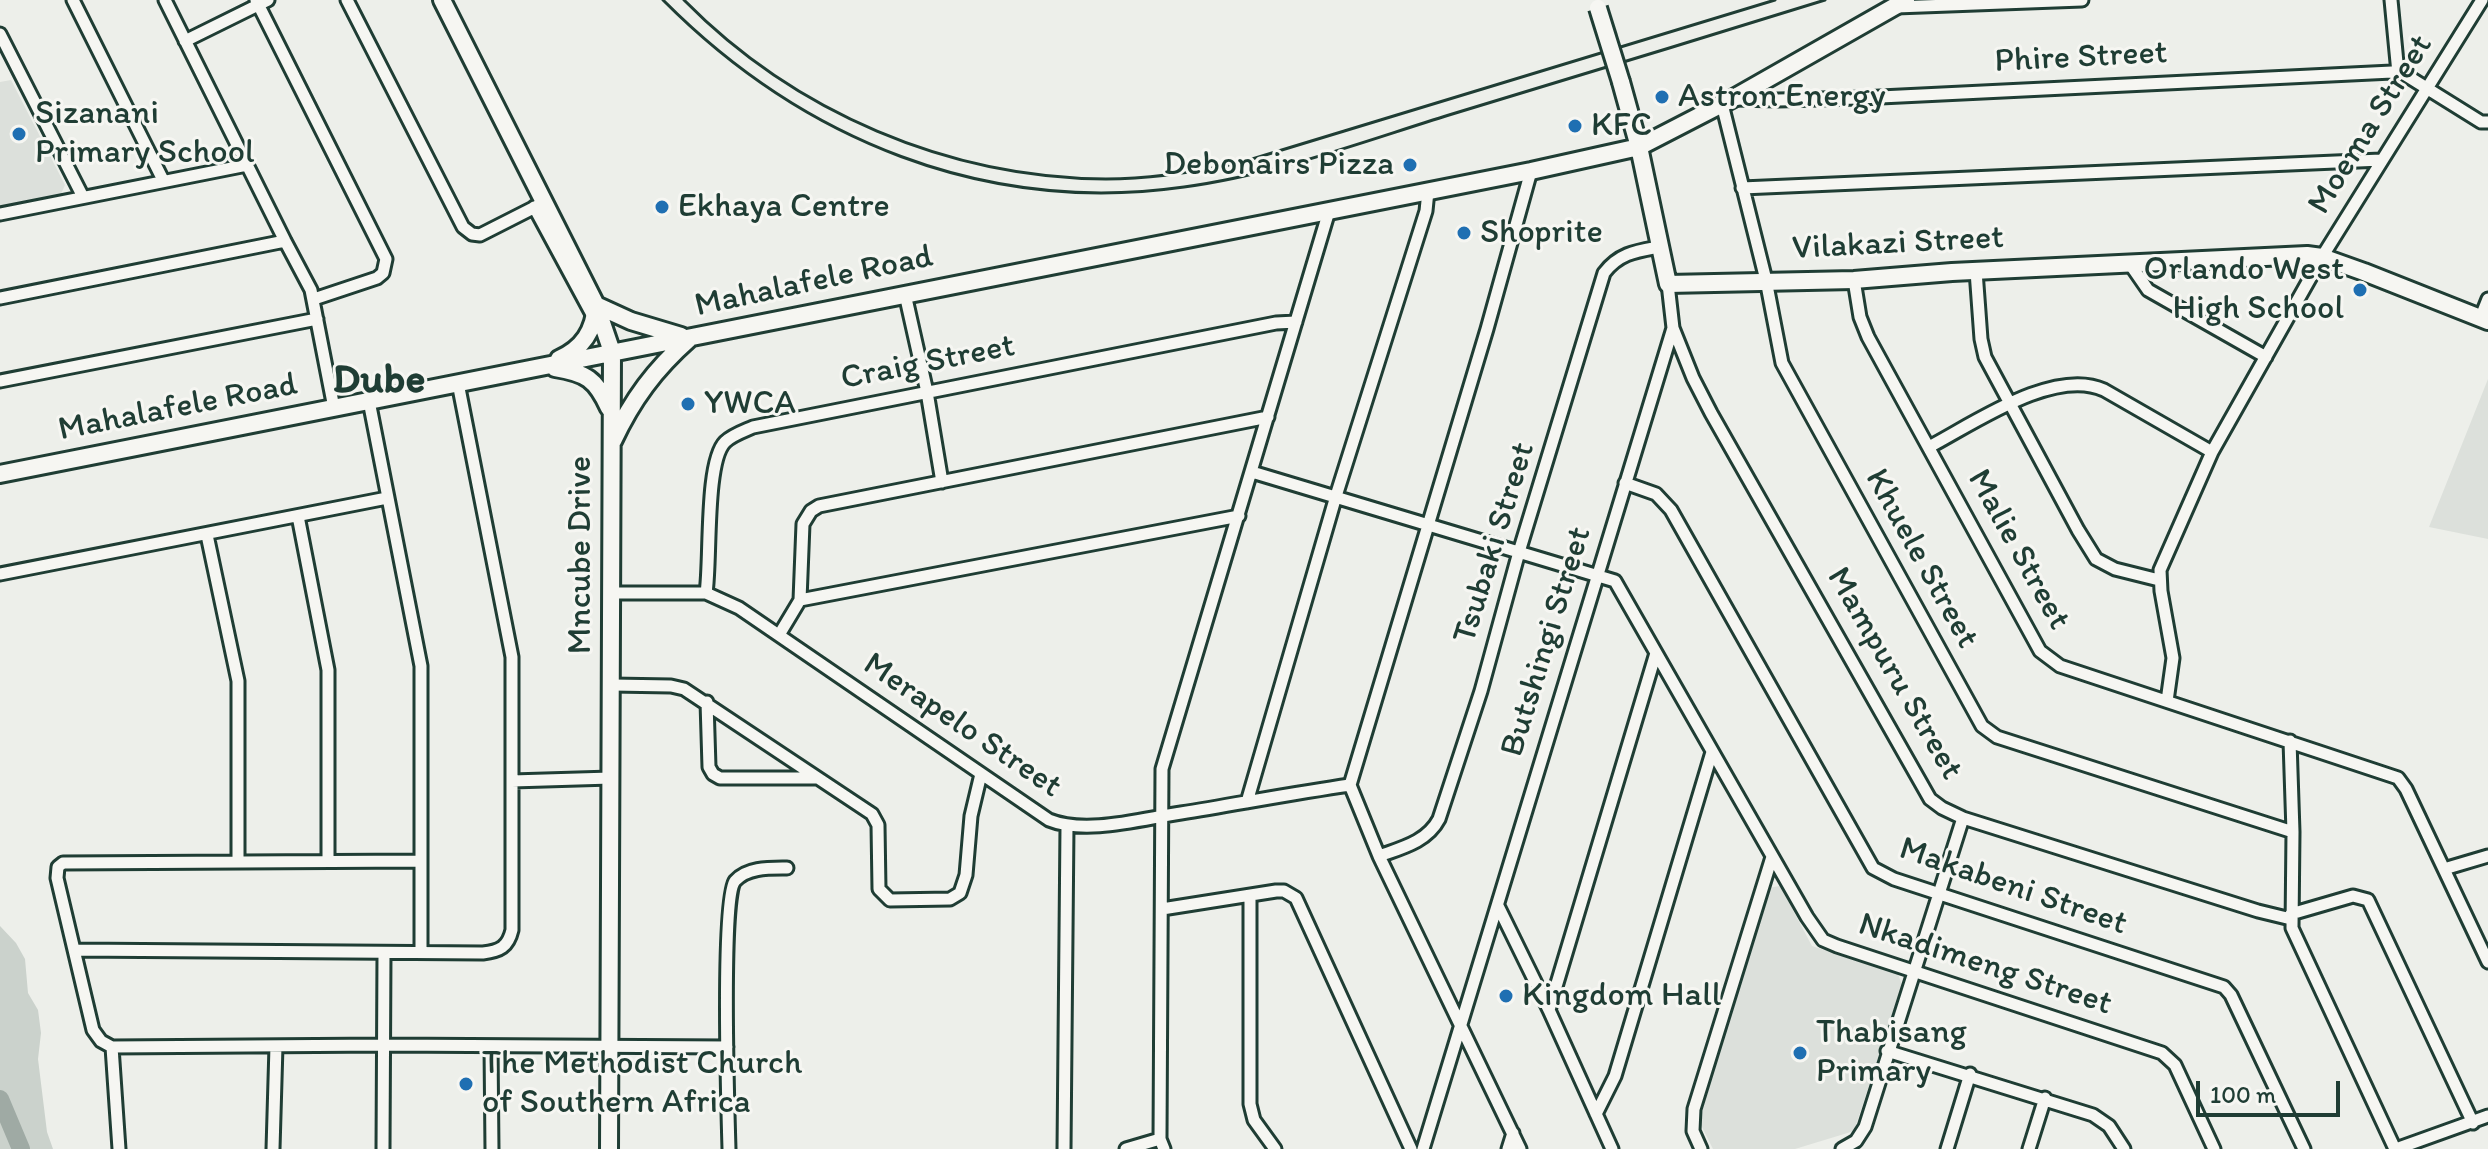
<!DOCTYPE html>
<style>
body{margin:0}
#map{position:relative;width:2488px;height:1149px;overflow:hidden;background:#edefea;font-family:Itim,sans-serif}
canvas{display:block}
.scale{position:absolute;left:2196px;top:1081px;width:144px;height:36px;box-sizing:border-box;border:4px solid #1f3d34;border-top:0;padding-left:10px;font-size:24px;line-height:28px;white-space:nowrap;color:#1f3d34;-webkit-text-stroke:6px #f6f6f2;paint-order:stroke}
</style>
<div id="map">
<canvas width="2488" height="1149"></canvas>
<div class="scale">100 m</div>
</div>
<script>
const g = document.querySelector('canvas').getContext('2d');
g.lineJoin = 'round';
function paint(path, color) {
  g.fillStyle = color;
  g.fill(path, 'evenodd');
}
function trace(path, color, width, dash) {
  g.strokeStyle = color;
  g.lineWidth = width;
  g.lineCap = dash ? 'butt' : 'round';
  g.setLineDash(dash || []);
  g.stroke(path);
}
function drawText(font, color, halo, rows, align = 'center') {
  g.font = font + ' Itim,sans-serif';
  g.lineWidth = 6;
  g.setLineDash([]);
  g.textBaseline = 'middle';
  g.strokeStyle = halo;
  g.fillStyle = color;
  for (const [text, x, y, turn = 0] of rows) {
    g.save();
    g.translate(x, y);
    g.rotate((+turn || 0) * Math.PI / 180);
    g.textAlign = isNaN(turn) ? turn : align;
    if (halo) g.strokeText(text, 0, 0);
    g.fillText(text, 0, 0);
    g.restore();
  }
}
paint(new Path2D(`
 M11 80 65 185 61 194 0 206V82Z
 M2488 379V539L2429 527Z
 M1780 886 1812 946 1898 974 1902 985 1854 1131 1795 1149H1713L1699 1121 1768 888Z`), '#dce0db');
paint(new Path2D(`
 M0 926 16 943 25 959 28 993 38 1010 41 1033 38 1059 47 1132 53 1149H0Z`), '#cbd2cc');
trace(new Path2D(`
 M0 1099 21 1149`), '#9faaa4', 18);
const street = new Path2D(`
 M73 0 163 180
 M165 0 285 241 311 290 334 408
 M256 0 386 259 383 273 377 278 314 299
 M347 0 463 227 472 234 480 235 545 202
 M2391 0 2398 73
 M1896 7 2082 0
 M0 34 83 197
 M185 41 268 0
 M1735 99 1778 100 1860 98 2392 72 2404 74 2481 122H2488
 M1722 104 1766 280 1782 363 1982 726 1997 737 2293 832
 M1742 188 2381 160
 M534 207 595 320
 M0 214 247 165
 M2130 264 2148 290 2266 357
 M1976 271 1981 339 1985 357 2078 530 2096 559 2115 569 2159 580
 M1854 280 1860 317 1868 337 2040 651 2060 666 2398 778 2406 789 2488 962
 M905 294 927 392 942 482
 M0 298 285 241
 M2480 319 2488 299
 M1673 328 1693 378 1711 413 1930 799 1942 808 1963 818 2258 911 2291 919
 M0 381 317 319
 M369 401 421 666V951
 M1929 447C1973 424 2054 367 2104 390L2212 452
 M1252 472 1615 581 1807 917 1823 940 1837 946 2162 1053 2175 1065 2214 1149
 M1625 483 1656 494 1671 510 1873 868 1894 879 2224 987 2231 995 2304 1149
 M298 516 328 670V861
 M207 535 238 681V861
 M0 574 387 498
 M612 593H706L739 608 1049 820C1086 835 1141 819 1181 813 1237 804 1294 793 1350 785
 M706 593C711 561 705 462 725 442 732 435 744 431 753 427L1276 323 1296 322
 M800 600 1239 516
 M779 635 800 600 803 524 811 511 819 506 1268 417
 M612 685 671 686 684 689 872 814 878 825 879 889 890 900 950 899 960 893 966 875 971 816 981 774
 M2167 701 2173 658 2161 591 2160 570 2212 452 2322 257 2482 0
 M707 702 709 767 713 774 720 778H817
 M2290 741 2293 832 2292 928 2395 1149
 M512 781 611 778
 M1350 785 1487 329 1531 171
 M1350 785 1379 856 1520 1149
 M1247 802 1336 496 1426 211 1428 191
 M1379 856C1401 848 1427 842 1439 819L1481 691 1519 552 1604 273C1619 253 1637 251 1659 247
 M420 861 63 863 58 867 57 878 93 1030 101 1041 112 1047 384 1045 727 1047
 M2444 869 2488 856
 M1250 896V1104L1254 1120 1275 1149
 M1498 906 1549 1010 1612 1149
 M1162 909 1276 891H1284L1296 898 1411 1149
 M2291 914 2353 896 2368 900 2473 1123
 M74 950 483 953C500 951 508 947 512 930V657L458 383
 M1549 1010 1656 653
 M112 1047 119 1149
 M491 1047 492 1149
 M1887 1051 2093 1115 2109 1126 2124 1149
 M1596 1114 1615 1076 1712 752
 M273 1149 276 1046
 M383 1149 384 953
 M729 1149C728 1113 721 897 735 881 747 867 770 868 787 868
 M1064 1149 1067 826
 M1126 1149 1160 1139
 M1164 1149 1160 1139 1162 769 1329 211
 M1423 1149 1673 328 1668 284
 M1508 1149 1513 1133
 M1701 1149 1693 1131 1694 1109 1772 857
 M1842 1149 1856 1141 1865 1127 1963 818
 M1947 1149 1970 1074
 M2029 1149 2045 1098
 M2396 1149 2488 1116`);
const secondary = new Path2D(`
 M442 0 596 305 612 352 609 1149
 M1621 82 1639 147 1668 284 1854 280 1952 272 2307 255 2322 257 2364 272 2488 321
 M559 359C583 348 594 331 596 305L631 321 681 336
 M555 368C586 373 596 379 609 408
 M613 441C632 400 655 369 689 339
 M0 474 1531 171 1639 147 1732 99 1906 0`);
trace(street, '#1f3d34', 17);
trace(secondary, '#1f3d34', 22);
trace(street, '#f6f6f2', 11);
trace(secondary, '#f6f6f2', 16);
trace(new Path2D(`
 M663 0C802 140 985 215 1184 187 1274 175 1362 142 1449 115 1574 77 1700 39 1825 0
 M684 0C794 112 948 178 1106 179 1151 179 1195 172 1239 163L1775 0`), '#1f3d34', 3);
const secondaryBridge = new Path2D(`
 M1598 8 1621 82`);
trace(secondaryBridge, '#1f3d34', 22, []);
trace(secondaryBridge, '#f6f6f2', 16);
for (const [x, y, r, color] of [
 [1662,97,8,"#1f6fb2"],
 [1575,126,8,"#1f6fb2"],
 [19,134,8,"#1f6fb2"],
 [1410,165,8,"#1f6fb2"],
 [662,207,8,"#1f6fb2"],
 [1464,233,8,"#1f6fb2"],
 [2360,290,8,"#1f6fb2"],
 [688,404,8,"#1f6fb2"],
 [1506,996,8,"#1f6fb2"],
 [1800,1053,8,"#1f6fb2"],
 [466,1084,8,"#1f6fb2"]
]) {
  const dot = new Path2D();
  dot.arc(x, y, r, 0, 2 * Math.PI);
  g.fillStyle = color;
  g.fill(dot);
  trace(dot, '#f6f6f2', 3);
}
drawText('34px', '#1f3d34', '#f6f6f2', [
 ["Phire Street",2081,58,-3],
 ["Moema Street",2371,125,-58],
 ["Vilakazi Street",1898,244,-3],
 ["Mahalafele Road",814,282,-12],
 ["Craig Street",928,363,-11],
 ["Mahalafele Road",178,408,-11],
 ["Tsubaki Street",1495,543,-73],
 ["Malie Street",2018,550,61],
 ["Mncube Drive",581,555,-90],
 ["Khuele Street",1921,559,61],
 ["Butshingi Street",1547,642,-73],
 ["Mampuru Street",1894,674,60],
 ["Merapelo Street",962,726,34],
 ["Makabeni Street",2013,887,19],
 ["Nkadimeng Street",1985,965,18]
]);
drawText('34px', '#1f3d34', '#f6f6f2', [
 ["Astron Energy",1678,97],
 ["Sizanani",35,114],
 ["Primary School",35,153],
 ["KFC",1591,126],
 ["Debonairs Pizza",1394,165,"right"],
 ["Ekhaya Centre",678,207],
 ["Shoprite",1480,233],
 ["Orlando West",2344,270,"right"],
 ["High School",2344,309,"right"],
 ["YWCA",704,404],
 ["Kingdom Hall",1522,996],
 ["Thabisang",1816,1033],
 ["Primary",1816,1072],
 ["The Methodist Church",482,1064],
 ["of Southern Africa",482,1103]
], 'left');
drawText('bold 42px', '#1f3d34', '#f6f6f2', [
 ["Dube",379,381]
]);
</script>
